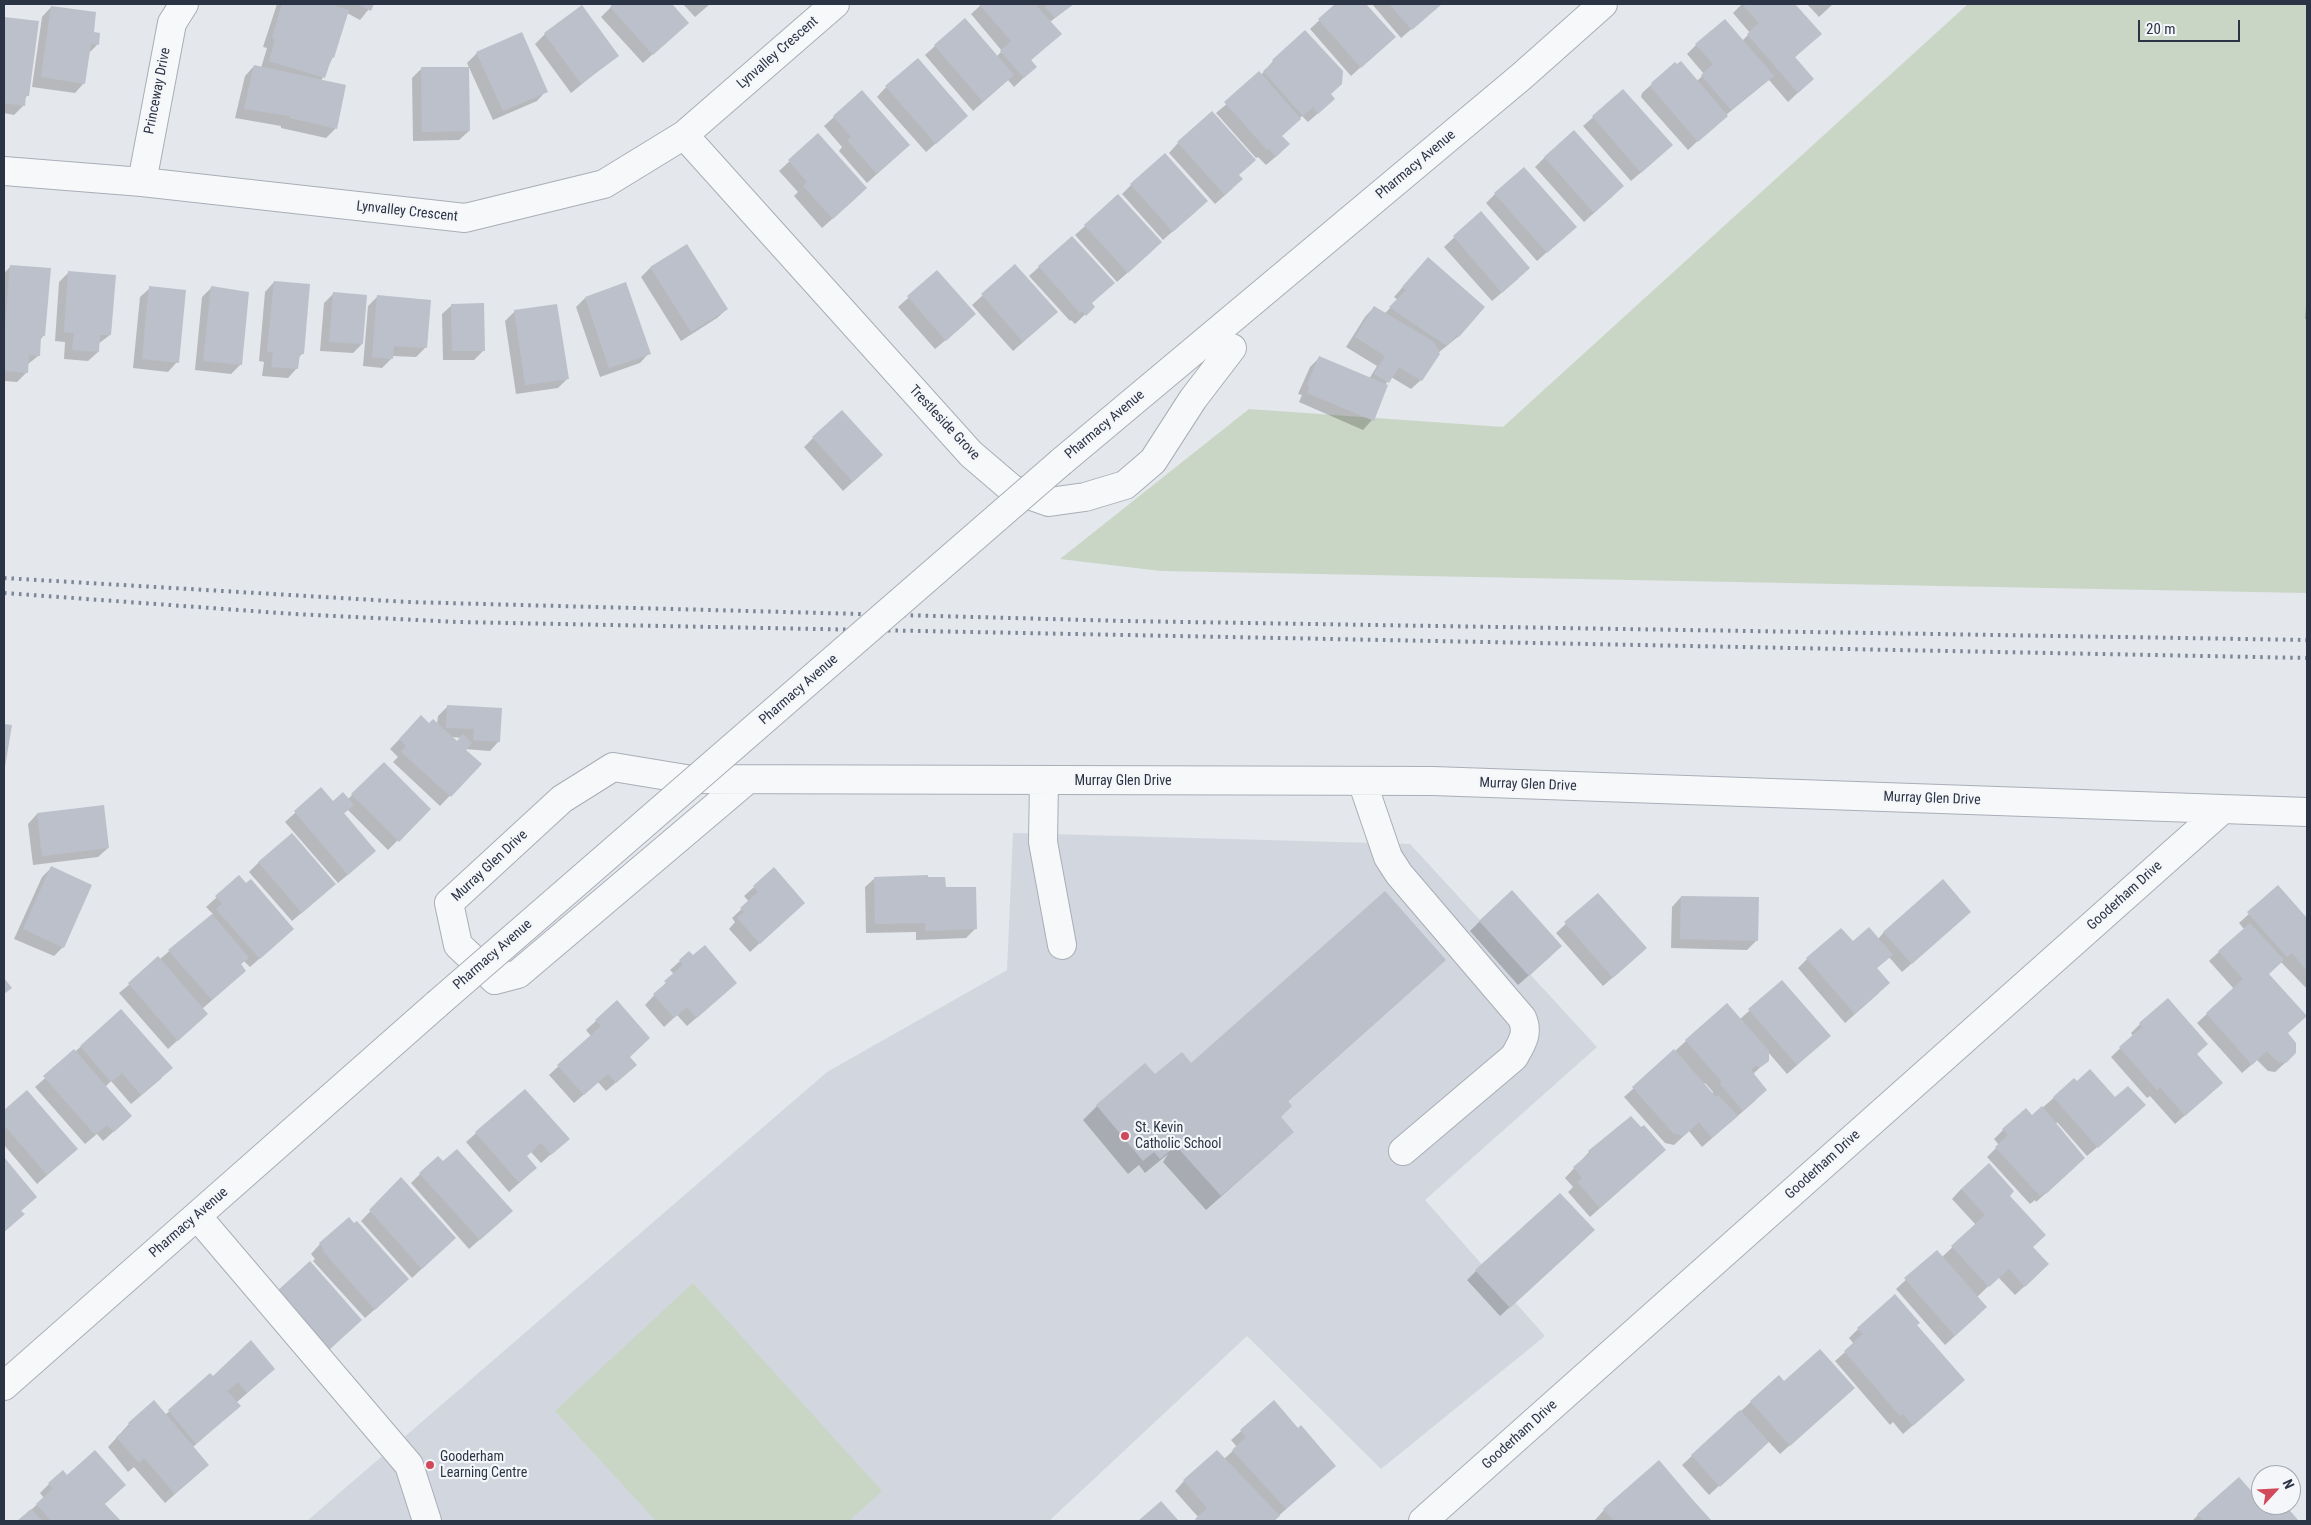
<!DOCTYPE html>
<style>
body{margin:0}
#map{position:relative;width:2311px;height:1525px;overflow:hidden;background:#e4e7ec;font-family:"Roboto Condensed",sans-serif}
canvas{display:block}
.frame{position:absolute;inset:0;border:5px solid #2b3445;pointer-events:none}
.north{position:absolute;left:2251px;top:1465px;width:50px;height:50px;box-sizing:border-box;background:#f4f6f9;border:1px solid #a4a8b1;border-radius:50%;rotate:65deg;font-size:14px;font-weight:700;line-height:20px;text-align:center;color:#2b3445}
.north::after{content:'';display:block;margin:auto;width:18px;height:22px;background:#d1495b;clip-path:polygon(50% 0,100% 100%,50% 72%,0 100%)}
.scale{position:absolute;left:2138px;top:20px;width:102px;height:22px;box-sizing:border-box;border:2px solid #2b3445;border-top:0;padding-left:6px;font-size:15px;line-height:18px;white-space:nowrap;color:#2b3445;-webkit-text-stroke:4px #f4f6f9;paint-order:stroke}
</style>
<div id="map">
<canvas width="2311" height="1525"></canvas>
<div class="frame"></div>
<div class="north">N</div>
<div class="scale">20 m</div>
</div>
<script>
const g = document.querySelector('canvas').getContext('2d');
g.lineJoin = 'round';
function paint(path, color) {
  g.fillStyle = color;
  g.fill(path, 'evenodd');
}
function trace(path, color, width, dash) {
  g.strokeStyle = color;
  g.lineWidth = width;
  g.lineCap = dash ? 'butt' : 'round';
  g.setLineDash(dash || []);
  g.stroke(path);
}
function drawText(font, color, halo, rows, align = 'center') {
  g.font = font + ' "Roboto Condensed",sans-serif';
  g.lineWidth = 4.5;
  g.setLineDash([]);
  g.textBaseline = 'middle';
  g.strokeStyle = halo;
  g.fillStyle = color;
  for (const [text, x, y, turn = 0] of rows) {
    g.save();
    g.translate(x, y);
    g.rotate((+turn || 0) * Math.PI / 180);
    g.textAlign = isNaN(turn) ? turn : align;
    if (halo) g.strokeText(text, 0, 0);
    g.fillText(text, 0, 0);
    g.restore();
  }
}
paint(new Path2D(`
 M1013 833 1410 844 1597 1047 1425 1200 1545 1336 1381 1469 1247 1336 1049 1521H307L827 1072 1007 970Z`), '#d2d6de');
paint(new Path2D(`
 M1968 4H2307V593L1161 571 1060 559 1249 409 1503 427Z
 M693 1283 882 1491 849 1521H656L555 1411Z`), '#c9d6c5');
paint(new Path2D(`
 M277 4H373L360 20 347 13 333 57 321 81 336 128 326 138 281 128V126L235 118 245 76 254 66 261 68 267 48 263 47Z
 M614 4H671L687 23 643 63 601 17Z
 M683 4H710L695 17Z
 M982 4H1073L1050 22 1060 34 1030 61 1035 67 1014 87 1008 80 973 111 925 55 965 19 997 56 1002 51 971 14Z
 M1337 4H1364L1394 37 1351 76 1310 29Z
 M1372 4H1441L1401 38Z
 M1742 4H1793L1820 34 1794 58 1803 88 1788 102 1769 80 1726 115 1688 150 1641 97 1642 93 1652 84 1697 81 1704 74 1687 54 1696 45 1742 41 1750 33 1733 13Z
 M1807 4H1833L1819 17Z
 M51 7 92 33 97 45 89 53 84 83 75 93 32 87 42 17Z
 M582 7 618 55 571 93 535 44 545 34Z
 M4 18 37 22 28 95 25 98 24 105 14 115 4 113Z
 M1305 32 1329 94 1324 108 1308 122 1302 116 1281 136 1279 154 1266 165 1258 157 1256 158 1216 113 1261 75 1273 61Z
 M477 53 546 91 537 101 493 120 467 63Z
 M422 68 469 131 459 140 413 141 412 78Z
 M886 87 957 125 926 152 877 97Z
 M1623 91 1661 155 1631 181 1583 126Z
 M862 92 899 154 867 183 839 151 842 147 824 126Z
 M818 135 856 198 822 228 794 196 798 192 779 171Z
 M1178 143 1238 176 1232 189 1215 204 1169 153Z
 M1545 157 1613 196 1584 222 1535 167Z
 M1131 185 1197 210 1163 240 1122 194Z
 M1495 194 1565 236 1537 261 1486 203Z
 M1480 213 1519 278 1492 301 1444 247Z
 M1085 226 1151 252 1117 282 1075 235Z
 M1072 237 1093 307 1075 324 1071 320 1070 321 1029 276Z
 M686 246 727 309 717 318 681 341 641 277 650 268Z
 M11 266 44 335 40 340 38 356 27 365 26 373 17 382 4 381V273Z
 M1015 266 1046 322 1013 351 972 305Z
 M1419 268 1459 336 1438 353 1421 380 1411 389 1391 377 1385 385 1372 420 1363 430 1299 402 1302 395 1298 394 1310 367 1319 358 1369 379 1377 366 1346 347 1365 317 1374 307 1385 313 1398 300 1394 297Z
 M69 272 110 335 98 344V352L88 361 64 359 65 342 55 341 59 282Z
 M937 272 965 324 935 349 898 307Z
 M274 282 302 354 298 358 297 368 288 378 262 376 264 362 259 361 265 292Z
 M150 288 177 362 168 372 133 368 140 297Z
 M211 288 241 364 231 374 195 370 202 297Z
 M2307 293V319H2305Z
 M333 294 362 344 353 353 320 351 324 303Z
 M378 296 425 348 416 357 392 356V358L382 368 363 366 368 306Z
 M585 298 649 353 640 363 600 377 576 307Z
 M452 305 484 350 474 360H443L442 314Z
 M515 311 567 379 558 388 516 394 505 321Z
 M813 438 872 464 843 491 804 447Z
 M447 707 499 741 490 751 464 749 480 764 440 806 393 762 398 757 390 749 412 726 437 724 438 716ZM451 737 462 738 457 743Z
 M384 764 429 809 388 850 348 810 343 814 365 860 338 883 285 822 321 789 333 802 347 800Z
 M37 814 108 848 98 857 33 865 28 824Z
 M259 862 325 893 292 921 249 872Z
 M51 868 63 947 54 956 14 939 42 877Z
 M239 877 293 929 250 967 244 961 240 965 235 980 202 1009 207 1014 168 1049 119 993 208 919 213 914 206 907Z
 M875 878 945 889 976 928 966 938 916 940V932L866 933 865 887Z
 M754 887 794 912 750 952 729 929 735 922 732 918 749 902 744 896Z
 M2278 887 2307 920V989L2281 962 2267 975 2286 1034 2285 1063 2275 1072 2268 1071 2257 1060 2242 1073 2197 1023 2234 989 2209 961 2244 929 2239 923Z
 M1598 894 1636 957 1603 986 1556 933Z
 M1681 897 1757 940 1747 950 1671 948 1672 907Z
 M1480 921 1551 956 1518 985 1470 931Z
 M1960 921 1902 972 1889 957 1876 969 1879 993 1845 1023 1798 968 1807 959 1853 943 1878 939 1884 932Z
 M689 953 726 992 687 1026 677 1015 664 1027 645 1005 674 974 670 970Z
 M1430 974 1287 1102 1279 1117 1278 1146 1206 1210 1163 1162 1168 1154 1145 1173 1139 1165 1128 1174 1083 1120 1097 1106 1155 1076 1191 1065Z
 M1782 982 1820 1045 1787 1074 1768 1052V1060L1753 1074 1756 1100 1702 1147 1689 1131 1674 1145 1665 1143 1624 1097 1686 1041 1740 1019ZM1705 1083 1713 1092 1712 1094 1703 1085Z
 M617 1002 629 1057 626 1074 606 1091 598 1082 574 1103 549 1075 591 1036 586 1030Z
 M121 1011 162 1078 131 1104 111 1081 105 1087 121 1125 103 1141 97 1134 85 1144 35 1087Z
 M2140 1024 2196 1054 2211 1093 2175 1124 2150 1096 2147 1098 2111 1057 2133 1036 2131 1033Z
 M2074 1080 2115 1099 2135 1114 2087 1156 2057 1122 2056 1124 2074 1168 2036 1202 2035 1200 2030 1204 1987 1157 1999 1145 1994 1139 2003 1130 2032 1117Z
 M525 1090 568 1139 541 1163 531 1152 525 1157 526 1177 509 1192 466 1142Z
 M27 1092 67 1158 37 1184 4 1145V1112Z
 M1589 1152 1655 1159 1590 1217 1568 1192 1573 1187 1565 1178Z
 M4 1159 36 1197 20 1211 14 1223 4 1232Z
 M420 1174 502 1220 469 1249 411 1183Z
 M401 1179 445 1247 412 1278 361 1221Z
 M1961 1189 2008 1196 2038 1274 2015 1295 1998 1277 1977 1297 1976 1317 1945 1345 1896 1289 1936 1252 1942 1257 1976 1225 1952 1199Z
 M1583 1240 1500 1316 1467 1280 1476 1271Z
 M320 1244 398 1289 365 1318 313 1261 315 1259 311 1254Z
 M1916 1325 1954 1389 1903 1434 1893 1422 1890 1425 1835 1361 1854 1344 1849 1338 1858 1329Z
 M251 1342 274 1369 236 1403 229 1415 193 1447 208 1465 165 1503 134 1467 128 1472 108 1447 129 1424 165 1415 210 1375 213 1378Z
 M1778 1377 1784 1383 1844 1397 1780 1454 1768 1441 1709 1495 1682 1465Z
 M1274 1402 1324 1475 1273 1521H1195L1199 1518 1175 1491 1184 1481 1224 1459 1237 1447 1231 1440Z
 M1659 1462 1711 1521H1596L1595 1520 1604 1510Z
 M67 1477 104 1504 119 1521H19L44 1498 40 1493 49 1484Z
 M2261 1504 2267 1510 2272 1505H2283L2297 1521H2192L2198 1515Z`), '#0003');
paint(new Path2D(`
 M282 4H330L349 10 334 58 332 57 325 78 269 61 275 39 272 38Z
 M357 4H374L371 11Z
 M613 4H672L689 23 653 55 610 7Z
 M979 4H1035L1062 34 1031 60 1037 67 1024 78 1000 51 1011 41Z
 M1049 4H1074L1055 18 1045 7Z
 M1335 4H1366L1396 37 1361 68 1318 19Z
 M1389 4H1442L1412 30Z
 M1742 4H1795L1822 34 1795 57 1814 79 1798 93 1747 34 1759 23Z
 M582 5 619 56 581 84 544 33Z
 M51 6 96 12 94 32 100 33 99 45 91 44 85 84 41 77Z
 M4 17 39 21 29 96H26L25 106 4 103Z
 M965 18 1014 75 983 102 934 45Z
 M1725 19 1774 76 1731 110 1701 75 1713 64 1695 44Z
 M1305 30 1343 71 1342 84 1331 94 1335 99 1318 114 1313 107 1303 116 1263 71 1274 62 1272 60Z
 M522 32 548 92 503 111 476 52Z
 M918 58 968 116 936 144 885 86Z
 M1681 61 1728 116 1698 142 1650 86 1652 84 1651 83 1675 62 1677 64Z
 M254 65 346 85 337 129 290 118V116L244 109Z
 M421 67H469L470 131 422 132Z
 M1259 71 1301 119 1282 136 1290 144 1276 157 1268 148 1267 150 1224 102Z
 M1623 89 1673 145 1641 173 1592 116Z
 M862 90 910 145 877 174 847 140 851 137 833 116Z
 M1212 111 1256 160 1239 175 1243 179 1225 195 1177 142Z
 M1574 130 1624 186 1594 213 1544 157Z
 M818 133 867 188 833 219 803 186 807 182 788 160Z
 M1165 153 1208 201 1173 232 1130 184Z
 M1524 167 1577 227 1547 253 1494 193Z
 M1118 194 1162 242 1128 273 1084 225Z
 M1481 211 1530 268 1502 293 1453 236Z
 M1072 236 1115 283 1092 303 1095 307 1086 316 1082 311 1080 313 1038 266Z
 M687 244 728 309 691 332 650 267Z
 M1428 257 1485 307 1459 337 1457 335 1447 346 1389 307 1406 290 1402 287Z
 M1015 264 1058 312 1023 342 981 294Z
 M10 265 51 268 45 336H41L40 356 29 355 28 373 4 371V343Z
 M937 270 976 314 946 341 907 296Z
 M68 271 116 275 111 335H100L99 352 72 350 74 333 64 332Z
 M274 281 310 284 304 354H300L298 369 271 367 273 352H267Z
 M626 282 651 354 609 368 585 297Z
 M149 286 186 290 179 363 142 359Z
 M211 286 249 292 242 365 203 361Z
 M333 292 367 295 363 344 329 342Z
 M377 295 431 300 427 348 394 346 393 359 372 357Z
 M484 303 485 351H452L451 304Z
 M557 304 569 379 525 385 514 310Z
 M1374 306 1434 342 1440 354 1422 381 1399 367 1389 383 1374 374 1385 356 1355 337Z
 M1319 356 1388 385 1374 421 1307 393 1310 386 1307 385Z
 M842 410 883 455 853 482 812 437Z
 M447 705 502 708 500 742 473 740 474 729 446 728Z
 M421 715 429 723 433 719 457 741 463 734 472 743 466 750 482 764 451 797 401 752 406 746 399 739Z
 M4 724 12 725 5 767H4Z
 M384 762 431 809 399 842 351 794Z
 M321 787 333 801 343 792 354 805 344 813 376 851 348 875 294 811Z
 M104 805 109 848 42 856 37 813Z
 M292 833 336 884 302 913 258 862Z
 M51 866 92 885 64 948 23 929Z
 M774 867 805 903 760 944 737 918 744 912 740 908 758 892 753 886Z
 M239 875 246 883 251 879 294 929 260 959 216 909 222 904 215 896Z
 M928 875V877H945L946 887H976L977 929 925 931V923L875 924 874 877Z
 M1943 879 1971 912 1912 964 1883 932Z
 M2278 885 2307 918V971L2292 953 2287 957 2247 912Z
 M1512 890 1562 946 1529 976 1479 921Z
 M1385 891 1446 960 1288 1101 1292 1106 1281 1117 1294 1132 1221 1196 1177 1147 1179 1143 1160 1159 1154 1152 1143 1161 1096 1105 1145 1063 1155 1074 1182 1052 1191 1063Z
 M1598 893 1647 948 1613 978 1564 922Z
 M1681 896 1759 897 1758 941 1680 939Z
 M212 914 249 958 241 964 246 971 212 1000 168 950Z
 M2250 923 2284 960 2269 974 2307 1016 2288 1033 2296 1043V1053L2286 1063 2278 1062 2267 1051 2252 1065 2206 1013 2243 979 2218 951Z
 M1869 927 1893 955 1877 968 1890 983 1855 1014 1806 958 1841 928 1853 941Z
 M705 945 737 983 697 1018 687 1007 674 1018 653 994 666 983 664 981 683 965 679 960 689 951 693 955Z
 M158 956 208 1014 178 1041 128 983Z
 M4 978 12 988 4 994Z
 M1782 980 1831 1036 1797 1065 1748 1009Z
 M2168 998 2208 1044 2197 1054 2223 1083 2185 1116 2160 1087 2157 1090 2119 1047 2142 1027 2139 1023Z
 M617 1000 650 1038 630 1057 637 1065 616 1083 608 1074 584 1095 557 1065 601 1026 595 1020Z
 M1727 1003 1769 1051V1061L1761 1067 1755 1066 1751 1070 1767 1090 1743 1111 1720 1084 1722 1082 1685 1040Z
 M121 1009 173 1068 141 1095 122 1073 111 1082 80 1046Z
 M74 1049 132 1116 114 1132 107 1125 95 1135 43 1076Z
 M1674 1049 1716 1097 1718 1095 1738 1116 1712 1138 1699 1122 1684 1136 1674 1134 1632 1087Z
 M2090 1069 2115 1097 2128 1086 2146 1105 2098 1148 2053 1097 2074 1078 2077 1081Z
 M525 1089 570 1139 551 1155 541 1143 527 1156 537 1168 519 1183 475 1132Z
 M27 1090 78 1149 47 1175 4 1125V1110Z
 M2042 1106 2085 1158 2046 1194 2045 1192 2040 1196 1995 1147 2008 1135 2002 1129 2026 1108 2032 1115Z
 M1631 1116 1641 1127 1644 1125 1666 1150 1600 1208 1577 1182 1582 1178 1573 1167 1590 1153 1588 1151Z
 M457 1149 513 1211 480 1240 419 1173 438 1156 443 1161Z
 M4 1157 37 1197 21 1211 25 1214 4 1232Z
 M1989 1163 2014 1191 2010 1196 2046 1235 2033 1247 2049 1264 2025 1287 2009 1269 1989 1287 1951 1246 1985 1215 1961 1189Z
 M401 1177 456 1238 422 1269 369 1210Z
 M1560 1193 1595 1230 1510 1308 1475 1270Z
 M349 1217 354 1223 357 1221 409 1279 375 1310 322 1250 324 1249 319 1243Z
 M1937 1250 1987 1307 1955 1336 1904 1278Z
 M310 1261 362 1320 328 1351 276 1292Z
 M1895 1294 1920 1323 1917 1325 1965 1380 1913 1426 1903 1414 1900 1416 1844 1351 1863 1334 1857 1328Z
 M251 1340 275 1369 247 1393 238 1382 227 1391 241 1406 196 1444 168 1410 210 1373 213 1376Z
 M1820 1349 1855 1388 1790 1446 1750 1401 1779 1375 1784 1381Z
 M154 1400 209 1465 175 1494 144 1458 139 1463 116 1437 130 1426 128 1423Z
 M1274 1400 1298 1428 1301 1425 1336 1466 1286 1509 1232 1450 1246 1437 1240 1430Z
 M1740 1410 1769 1442 1720 1487 1691 1455Z
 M95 1450 126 1485 105 1504 121 1521H51L36 1504 53 1488 48 1483 63 1470 67 1475Z
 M1217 1450 1280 1516 1274 1521H1197L1195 1519 1207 1508 1183 1480Z
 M1659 1460 1692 1499 1712 1521H1614L1603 1509Z
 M2239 1477 2261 1502V1505L2267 1508 2270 1505H2285L2299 1521H2204L2197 1514Z
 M1161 1501 1179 1521H1138Z
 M31 1509 43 1521H17Z`), '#bbc0ca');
const minor = new Path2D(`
 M684 135 971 454 1012 489 1049 502 1085 497 1125 485 1153 461 1193 399 1232 348
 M4 171 142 182 465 218 604 184 684 135 835 4
 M142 182 172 23 184 4
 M1061 462 1522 76 1603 4
 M747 780 518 974 495 980 458 945 449 903 562 799 613 767 686 779 1433 781 2307 812
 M1044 781 1043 842 1062 945
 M1362 781 1388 857 1399 874 1522 1018C1529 1033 1522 1043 1514 1057L1403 1151
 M197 1216 409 1465 427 1521
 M4 1386 437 1004
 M1423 1521 2223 809`);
trace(minor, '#a9aeb7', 30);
trace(minor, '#f7f8fa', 28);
trace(new Path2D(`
 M4 578 408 602 1125 621 2307 640
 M4 593 294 614 457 622 2307 658`), '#7d8696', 4, [2.5, 5]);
const minorBridge = new Path2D(`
 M437 1004 1061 462`);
trace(minorBridge, '#a9aeb7', 30, []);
trace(minorBridge, '#f7f8fa', 28);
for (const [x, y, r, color] of [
 [1125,1136,5,"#d1495b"],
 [430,1465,5,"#d1495b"]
]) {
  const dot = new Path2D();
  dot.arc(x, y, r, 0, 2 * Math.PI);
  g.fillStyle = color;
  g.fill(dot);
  trace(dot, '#f4f6f9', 2);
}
drawText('14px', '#2b3445', '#f4f6f9', [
 ["Lynvalley Crescent",778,53,-41],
 ["Princeway Drive",158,91,-79],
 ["Pharmacy Avenue",1416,165,-40],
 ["Lynvalley Crescent",407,212,6],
 ["Trestleside Grove",944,423,47],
 ["Pharmacy Avenue",1105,425,-40],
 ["Pharmacy Avenue",799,690,-41],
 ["Murray Glen Drive",1123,781],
 ["Murray Glen Drive",1528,785,2],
 ["Murray Glen Drive",1932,799,2],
 ["Murray Glen Drive",490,866,-43],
 ["Gooderham Drive",2125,896,-42],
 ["Pharmacy Avenue",493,955,-41],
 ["Gooderham Drive",1823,1165,-42],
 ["Pharmacy Avenue",189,1223,-41],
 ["Gooderham Drive",1520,1435,-42]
]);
drawText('14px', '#2b3445', '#f4f6f9', [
 ["St. Kevin",1135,1128],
 ["Catholic School",1135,1144],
 ["Gooderham",440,1457],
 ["Learning Centre",440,1473]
], 'left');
</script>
